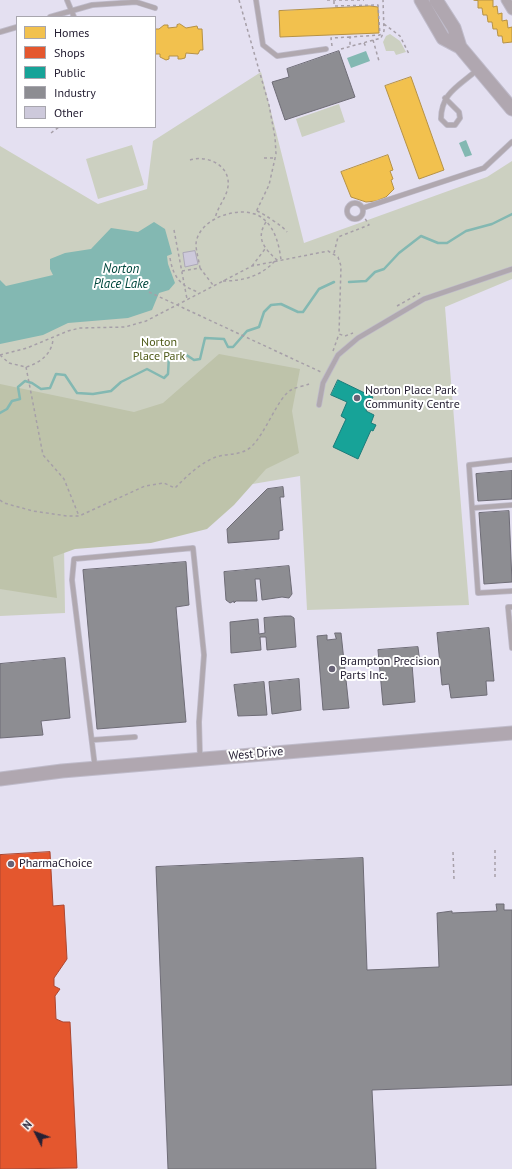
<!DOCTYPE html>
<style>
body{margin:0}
#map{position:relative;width:512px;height:1169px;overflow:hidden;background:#e4e0f1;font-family:"PT Sans",sans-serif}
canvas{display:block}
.legend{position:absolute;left:16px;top:16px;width:140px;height:112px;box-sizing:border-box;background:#fff;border:1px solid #a8a6ae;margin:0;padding:5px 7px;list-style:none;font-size:12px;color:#262034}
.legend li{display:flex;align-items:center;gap:8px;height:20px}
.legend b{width:20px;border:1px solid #a8a6ae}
.north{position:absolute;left:16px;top:1113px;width:40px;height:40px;-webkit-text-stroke:3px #fff;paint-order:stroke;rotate:312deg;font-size:11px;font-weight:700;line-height:16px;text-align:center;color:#262034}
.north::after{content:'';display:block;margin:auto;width:14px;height:18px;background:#262034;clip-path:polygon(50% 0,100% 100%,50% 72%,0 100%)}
</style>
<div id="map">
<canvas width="512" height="1169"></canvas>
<ul class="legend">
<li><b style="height:11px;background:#f2c14e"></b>Homes</li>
<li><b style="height:11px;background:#e4572e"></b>Shops</li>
<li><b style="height:11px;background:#17a398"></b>Public</li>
<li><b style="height:11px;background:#8d8d92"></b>Industry</li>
<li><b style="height:11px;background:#cdc9db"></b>Other</li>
</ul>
<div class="north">N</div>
</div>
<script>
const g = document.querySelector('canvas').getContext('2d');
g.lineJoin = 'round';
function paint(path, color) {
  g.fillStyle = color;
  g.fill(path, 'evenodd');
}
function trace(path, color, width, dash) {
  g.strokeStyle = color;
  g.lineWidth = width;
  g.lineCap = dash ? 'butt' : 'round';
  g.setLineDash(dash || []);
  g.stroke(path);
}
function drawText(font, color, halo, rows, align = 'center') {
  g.font = font + ' "PT Sans",sans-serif';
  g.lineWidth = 4;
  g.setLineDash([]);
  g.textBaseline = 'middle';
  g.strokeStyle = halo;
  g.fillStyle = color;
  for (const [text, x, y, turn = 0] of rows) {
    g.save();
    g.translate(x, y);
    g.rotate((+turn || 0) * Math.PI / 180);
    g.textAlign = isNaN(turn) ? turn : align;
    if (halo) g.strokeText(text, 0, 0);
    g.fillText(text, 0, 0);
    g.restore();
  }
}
paint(new Path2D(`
 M390 34 400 41 406 52 396 55 394 51H386L383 42 386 36Z
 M261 72 304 243 487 177 512 161V279L445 307 469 605 307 610 300 476 235 487 64 542 65 613 0 616V146L98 204 147 189 153 141Z
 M339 104 345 122 302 137 296 119Z
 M132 145 144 185 98 199 86 159Z`), '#ccd0c1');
paint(new Path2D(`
 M219 354 300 369 292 411 299 453 266 469 234 505 207 529 151 543 75 549 53 557 57 598 0 589V384L134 412 163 403Z`), '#bec3aa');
paint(new Path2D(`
 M366 51 370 61 351 68 347 58Z
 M466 140 472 155 465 157 459 143Z
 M154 222 165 229 172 254 167 256 168 264 175 283 169 290 159 293 152 310 128 318 68 323 43 335 0 344V280L6 286 53 275 50 269V259L65 253 91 249 111 228 138 232Z`), '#83b8b2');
const homes = new Path2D(`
 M474 0H493V7L497 6 498 14 502 13V21L507 20 508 28 512 27V42L503 43 502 36H498L497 29H493L492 22H488L487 15H483L482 8H478V1Z
 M370 6 378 7 379 33 280 37 279 11Z
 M180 24 186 28 197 26 198 29H202L203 50H200L198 54 186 53 185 58 181 59H178V56H169V59L166 60 160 57V54H155V29H159L164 25H168V28L177 27V25Z
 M411 77 444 170 419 179 385 86Z
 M388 155 393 170 390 171 393 179 391 180 394 189 386 197 376 201 366 202 351 197 341 172Z`);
paint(homes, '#f2c14e');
trace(homes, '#b59146', 1);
const shops = new Path2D(`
 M50 852 53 906 64 905 67 959 54 978V986L60 989 55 996 56 1019 63 1022H70L77 1168 0 1169V855Z`);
paint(shops, '#e4572e');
trace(shops, '#ab4630', 1);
const public = new Path2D(`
 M338 380 373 397 366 411 374 415 371 423 376 425 373 431 371 430 358 459 333 447 346 419 341 416 347 402 331 395Z`);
paint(public, '#17a398');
trace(public, '#1c7c7a', 1);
const industry = new Path2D(`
 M339 51 355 97 285 120 272 82 289 77 287 69Z
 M512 471V499L478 501 476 474Z
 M283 487 284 497H280L283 530 279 531V539L228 543 227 529 267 489Z
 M509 511 512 582 484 584 479 513Z
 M186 562 189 605 176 607 186 722 97 729 83 570Z
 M289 566 292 594 289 598 282 597 262 600 260 579H255L257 601H236L234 603V601L230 603 226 600 224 572Z
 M284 616H291L294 618 296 647 267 650 266 637H260L261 650 231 653 230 622 258 619 259 634 265 633 264 618Z
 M489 628 494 681H486L487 695 451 698 449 684 442 685 437 633Z
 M335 633H341L349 708 323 710 317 636 327 635V640L336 639Z
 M418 647 420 663 412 664 415 702 383 705 378 650Z
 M65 658 70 718 41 721 43 735 0 738V664Z
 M299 679 301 710 272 714 269 682Z
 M264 682 267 715 238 716 234 685Z
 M363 858 367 970 439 967 437 913 452 911V913L497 911 496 904H504V910H512V1085L372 1090 376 1169H168L156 867Z`);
paint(industry, '#8d8d92');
trace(industry, '#6e6c76', 1);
trace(new Path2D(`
 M349 282 366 281 375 272 384 269 399 253 421 236 438 243H447L466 231 492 224 512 214
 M0 413 7 409 12 401 20 399 18 387 25 381 32 383 41 389 50 388 56 374 65 375 77 393 93 394 111 391 121 382 147 369 164 378 168 374 169 356 182 352 194 360 200 359 205 338 224 339 228 347H233L247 331 259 327 264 312 271 305 281 304 298 312H303L319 289 334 282`), '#83b8b2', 2.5);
const building = new Path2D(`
 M195 251 198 264 185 267 183 253Z`);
paint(building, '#cdc9db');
trace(building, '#ada8b9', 1);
const lane = new Path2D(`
 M67 0 74 17
 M256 0 263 45 277 56 326 49
 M50 17 92 5 136 2 155 8
 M0 32 17 27
 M445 98 459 112 460 118 455 125H447L441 119C441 93 459 86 477 70
 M347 211a8 8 0 1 1 16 0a8 8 0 1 1-16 0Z
 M363 208 484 168 512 142
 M319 405 323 383 338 355 358 338 424 299 512 269
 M512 460 469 465 478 593 512 591
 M473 508 512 505
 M512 607H508L512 648
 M92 740 135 737
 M95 767 72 580 74 559 193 548 204 655 199 722 200 758`);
const street = new Path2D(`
 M506 0 512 10`);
const secondary = new Path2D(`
 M421 0 443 38 460 47 512 109
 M436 0 454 28 460 47
 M0 779 62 771 512 733`);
trace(lane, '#bfbbca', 6);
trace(street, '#bfbbca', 11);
trace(secondary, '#bfbbca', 15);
trace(new Path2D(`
 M239 0 269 105 275 137 276 154 269 185 255 214
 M327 0H364
 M334 1V6L378 5 380 35 350 37V47
 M384 24 400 36 409 54
 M373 40 379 61
 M364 43 366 47
 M332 46 331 38 350 37
 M341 49 381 38 384 31 383 0
 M51 133 59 127
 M264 158H274
 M190 160C210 154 234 168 227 191 224 201 217 208 215 219
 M257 211C264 214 284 227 287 232
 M266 222C255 239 265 249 278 261
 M174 230 187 299
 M334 253 338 237 369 225 363 215
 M170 258C173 276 180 286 198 292
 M252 266 265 249
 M200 268C199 261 196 251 196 244 198 218 241 204 261 217 275 227 279 244 281 260
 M182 271 200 268 213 285
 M223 281C244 281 261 276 275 261
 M149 292 321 372
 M397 306 420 293
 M333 351 339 334
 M0 355 27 348 68 331 80 328 125 327 146 321 252 266 328 251 338 257 341 266 339 334 345 336 353 333
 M0 355 9 363 26 367C40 363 52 354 53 339
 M26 367 43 455 64 479 79 516
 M0 500 4 503 33 511 67 516H79L145 486 164 483 175 488C187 476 200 463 216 457 229 453 240 456 251 447 266 433 278 397 291 390 296 387 304 386 309 384
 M495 850V877
 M453 852 454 879`), '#a69fa8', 1.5, [3, 3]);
trace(lane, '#b0a8af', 4.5);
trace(street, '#b0a8af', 9);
trace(secondary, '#b0a7b0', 13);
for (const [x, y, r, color] of [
 [357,398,4,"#686376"],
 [332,669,4,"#686376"],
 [11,864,4,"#686376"]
]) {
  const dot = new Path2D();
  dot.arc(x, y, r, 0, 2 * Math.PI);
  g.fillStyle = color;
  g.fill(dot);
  trace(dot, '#fff', 1.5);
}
drawText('12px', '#4f5b19', '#fff', [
 ["Norton",159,343],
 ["Place Park",159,357]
]);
drawText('12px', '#262034', '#fff', [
 ["Norton Place Park",365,391],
 ["Community Centre",365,405],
 ["Brampton Precision",340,662],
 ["Parts Inc.",340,676],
 ["PharmaChoice",19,864]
], 'left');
drawText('12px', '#262034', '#fff', [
 ["West Drive",256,754,-5]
]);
drawText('italic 13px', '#00483d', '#fff', [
 ["Norton",121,269],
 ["Place Lake",121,284]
]);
</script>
